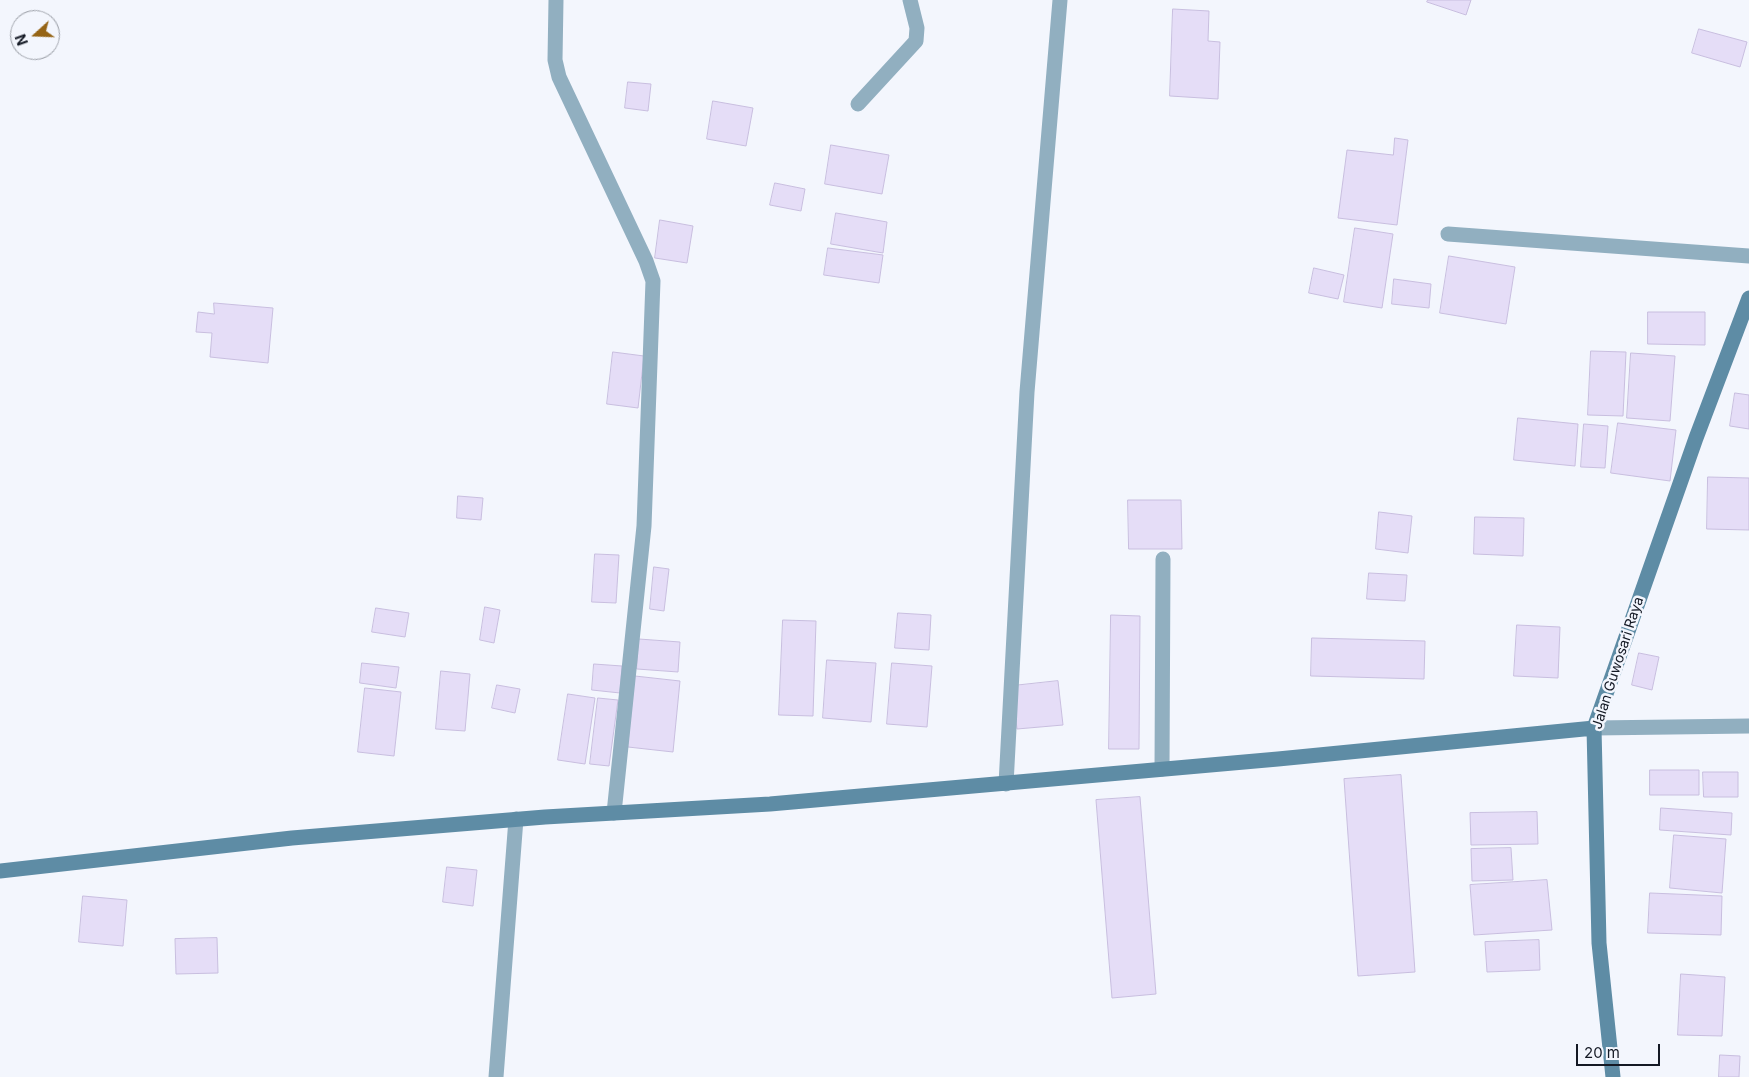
<!DOCTYPE html>
<style>
body{margin:0}
#map{position:relative;width:1749px;height:1077px;overflow:hidden;background:#f3f6fd;font-family:Inter,sans-serif}
canvas{display:block}
.north{position:absolute;left:10px;top:10px;width:50px;height:50px;box-sizing:border-box;background:#f3f6fd;border:1px solid #9a9ea6;border-radius:50%;rotate:250deg;font-size:14px;font-weight:700;line-height:20px;text-align:center;color:#141924}
.north::after{content:'';display:block;margin:auto;width:18px;height:22px;background:#956415;clip-path:polygon(50% 0,100% 100%,50% 72%,0 100%)}
.scale{position:absolute;left:1576px;top:1044px;width:84px;height:22px;box-sizing:border-box;border:2px solid #141924;border-top:0;padding-left:6px;font-size:15px;line-height:18px;white-space:nowrap;color:#141924;-webkit-text-stroke:4px #f3f6fd;paint-order:stroke}
</style>
<div id="map">
<canvas width="1749" height="1077"></canvas>
<div class="north">N</div>
<div class="scale">20 m</div>
</div>
<script>
const g = document.querySelector('canvas').getContext('2d');
g.lineJoin = 'round';
function paint(path, color) {
  g.fillStyle = color;
  g.fill(path, 'evenodd');
}
function trace(path, color, width, dash) {
  g.strokeStyle = color;
  g.lineWidth = width;
  g.lineCap = dash ? 'butt' : 'round';
  g.setLineDash(dash || []);
  g.stroke(path);
}
function drawText(font, color, halo, rows, align = 'center') {
  g.font = font + ' Inter,sans-serif';
  g.lineWidth = 5;
  g.setLineDash([]);
  g.textBaseline = 'middle';
  g.strokeStyle = halo;
  g.fillStyle = color;
  for (const [text, x, y, turn = 0] of rows) {
    g.save();
    g.translate(x, y);
    g.rotate((+turn || 0) * Math.PI / 180);
    g.textAlign = isNaN(turn) ? turn : align;
    if (halo) g.strokeText(text, 0, 0);
    g.fillText(text, 0, 0);
    g.restore();
  }
}
const building = new Path2D(`
 M1428 0H1471L1466 15 1427 2Z
 M1173 9 1209 11 1208 41 1220 42 1218 99 1170 96Z
 M1699 29 1747 42 1740 67 1692 53Z
 M628 82 651 84 648 111 625 108Z
 M713 101 753 108 746 146 707 139Z
 M1395 138 1408 140 1397 225 1338 218 1347 150 1393 155Z
 M831 145 889 155 882 194 825 184Z
 M775 183 805 189 801 211 770 205Z
 M836 213 887 222 883 253 831 244Z
 M660 220 693 226 687 263 655 258Z
 M1355 228 1393 234 1382 308 1344 302Z
 M828 248 883 255 879 283 824 275Z
 M1449 256 1515 267 1506 324 1440 313Z
 M1314 268 1344 275 1338 299 1309 293Z
 M1394 279 1431 284 1429 308 1392 304Z
 M214 303 273 308 268 363 210 357 212 333 196 332 198 312 214 314Z
 M1648 312H1705V345L1648 344Z
 M1591 351 1626 352 1623 416 1588 415Z
 M613 352 644 356 638 408 607 404Z
 M1631 353 1675 356 1670 421 1627 418Z
 M1735 393 1749 395V429L1730 426Z
 M1518 418 1578 424 1575 466 1514 460Z
 M1618 423 1676 430 1670 481 1611 473Z
 M1584 424 1608 426 1605 468 1581 467Z
 M1708 477 1749 478V530L1707 529Z
 M458 496 483 498 481 520 457 518Z
 M1128 500H1181L1182 549H1129Z
 M1379 512 1412 516 1408 553 1376 549Z
 M1475 517 1524 518 1523 556 1474 554Z
 M595 554 619 555 616 603 592 602Z
 M654 567 669 569 664 611 650 609Z
 M1369 573 1407 575 1405 601 1367 599Z
 M485 607 500 610 494 643 480 640Z
 M376 608 409 613 405 637 372 632Z
 M898 613 931 615 929 650 895 648Z
 M1111 615 1140 616 1139 749H1109Z
 M783 620 816 621 813 716 779 715Z
 M1517 625 1560 627 1558 678 1514 676Z
 M1312 638 1425 641 1424 679 1311 676Z
 M639 639 680 642 678 672 637 669Z
 M1639 653 1659 657 1652 690 1632 685Z
 M827 660 876 663 871 722 823 718Z
 M362 663 399 667 396 688 360 683Z
 M892 663 932 666 927 727 887 724Z
 M594 664 622 666 620 693 592 690Z
 M441 671 470 674 465 731 436 729Z
 M635 676 680 681 673 752 628 747Z
 M1058 681 1063 725 1017 729 1012 686Z
 M497 685 520 689 515 713 492 708Z
 M365 688 401 692 394 756 358 752Z
 M568 694 595 698 585 764 558 760Z
 M598 698 618 700 609 766 590 764Z
 M1650 770H1699V795H1650Z
 M1703 772H1738V797H1704Z
 M1401 775 1415 972 1358 976 1344 779Z
 M1140 797 1156 994 1112 998 1096 800Z
 M1661 808 1732 813 1731 835 1660 830Z
 M1537 812 1538 844 1471 845 1470 813Z
 M1674 835 1726 839 1722 893 1670 888Z
 M1511 848 1513 880 1472 881 1471 849Z
 M447 867 477 870 473 906 443 902Z
 M1547 880 1552 930 1474 935 1470 885Z
 M1650 893 1722 896 1721 935 1648 933Z
 M83 896 127 900 123 946 79 942Z
 M217 938 218 973 176 974 175 939Z
 M1539 940 1540 970 1487 972 1485 942Z
 M1681 974 1725 977 1722 1036 1678 1035Z
 M1720 1055 1740 1056 1739 1077H1719Z`);
paint(building, '#e5ddf7');
trace(building, '#c8bedf', 1);
trace(new Path2D(`
 M1448 234 1749 256
 M1162 769 1163 559`), '#91afc0', 15);
trace(new Path2D(`
 M556 0 555 60 559 77 646 261 653 281 644 526 614 813
 M858 104 916 41 917 28 910 0
 M1594 728 1749 726
 M1006 784 1027 392 1060 0
 M496 1077 516 819`), '#91afc0', 15);
trace(new Path2D(`
 M0 871 292 838 545 817 770 804 1278 759 1594 728
 M1613 1077 1599 943 1594 728 1696 438 1749 298`), '#5e8ca5', 15);
drawText('14px', '#141924', '#f3f6fd', [
 ["Jalan Guwosari Raya",1618,663,-72]
]);
</script>
